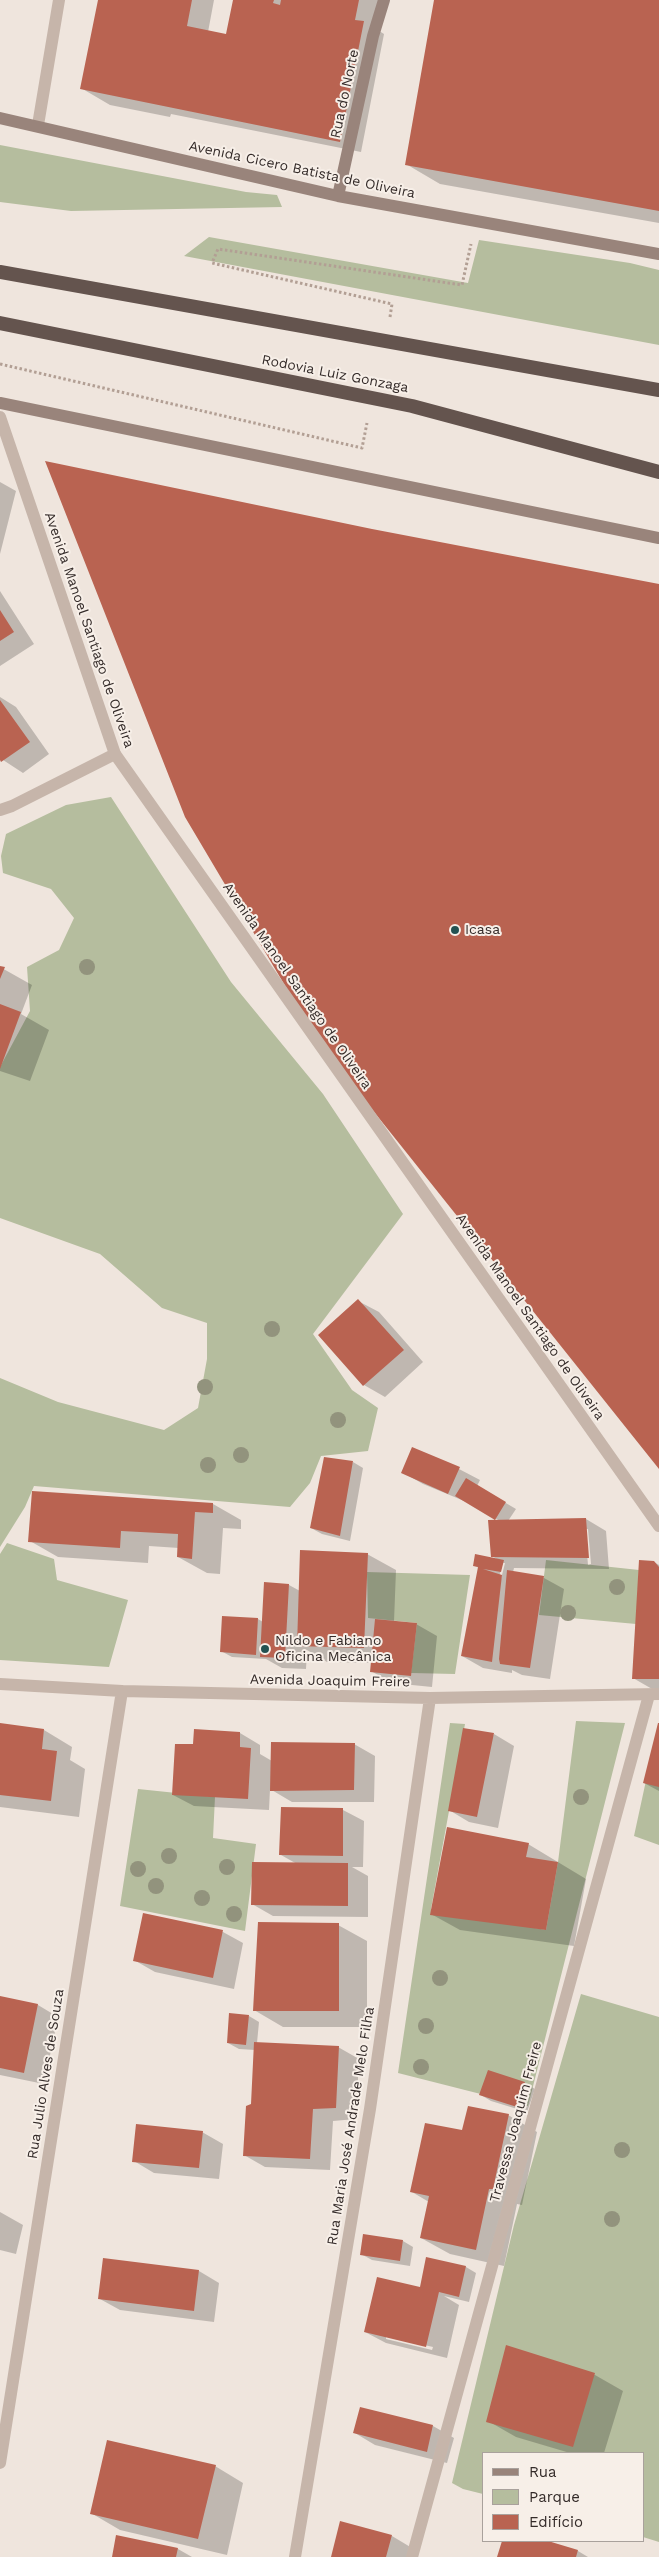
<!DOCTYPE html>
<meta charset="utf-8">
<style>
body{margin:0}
#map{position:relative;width:659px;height:2557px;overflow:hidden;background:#efe5dd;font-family:"Work Sans",sans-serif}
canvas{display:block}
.legend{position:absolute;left:482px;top:2452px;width:162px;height:90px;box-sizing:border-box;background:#f7efe8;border:1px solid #a9a19c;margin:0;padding:6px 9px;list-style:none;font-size:15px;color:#342b29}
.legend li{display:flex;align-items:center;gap:10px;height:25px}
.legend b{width:25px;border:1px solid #a9a19c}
</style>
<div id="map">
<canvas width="659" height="2557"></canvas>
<ul class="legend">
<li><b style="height:6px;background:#99847b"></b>Rua</li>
<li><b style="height:14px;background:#b5bd9e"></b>Parque</li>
<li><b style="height:14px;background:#b96351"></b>Edifício</li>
</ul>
</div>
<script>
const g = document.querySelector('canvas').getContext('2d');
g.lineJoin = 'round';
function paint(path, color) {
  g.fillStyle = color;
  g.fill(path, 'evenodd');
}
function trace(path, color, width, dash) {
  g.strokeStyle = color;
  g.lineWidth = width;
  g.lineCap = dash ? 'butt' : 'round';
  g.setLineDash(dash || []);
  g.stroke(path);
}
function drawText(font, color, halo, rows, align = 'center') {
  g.font = font + ' "Work Sans",sans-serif';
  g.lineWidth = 4;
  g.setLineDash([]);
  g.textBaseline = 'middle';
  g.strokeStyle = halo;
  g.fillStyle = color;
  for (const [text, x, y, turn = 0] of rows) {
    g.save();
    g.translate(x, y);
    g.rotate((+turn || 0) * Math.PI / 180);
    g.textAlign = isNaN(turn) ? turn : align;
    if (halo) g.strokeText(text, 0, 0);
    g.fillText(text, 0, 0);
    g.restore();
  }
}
paint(new Path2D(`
 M0 145 246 192 277 195 282 207 71 211 0 202Z
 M209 237 468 283 479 240 630 263 659 270V345L184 256Z
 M111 797 231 982 323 1094 403 1214 313 1334 352 1390 378 1408 368 1451 321 1456 310 1483 290 1507 34 1486 25 1507 0 1547V1378L58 1402 164 1430 198 1408 207 1359V1323L162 1308 100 1254 0 1218V1067L30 1011 27 967 59 950 74 918 51 889 3 873 1 856 6 834 66 805Z
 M7 1543 54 1559 57 1580 128 1600 109 1667 0 1660V1554Z
 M546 1560 639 1570 636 1624 539 1615Z
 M367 1572 470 1575 455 1674 411 1673 417 1623 368 1618Z
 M576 1721 625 1723 528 2106 398 2073 450 1723 465 1724 431 1909 546 1930 558 1862Z
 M658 1725 659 1726V1845L634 1836Z
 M138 1789 215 1797 213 1838 256 1844 245 1931 120 1906Z
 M581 1994 659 2017V2542L643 2537V2453H483V2494L463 2489 452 2483 514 2225Z`), '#b5bd9e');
paint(new Path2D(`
 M99 0H214L208 32 227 36 235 0H382L376 29 384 34 361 152 171 114 170 117 110 105 81 88Z
 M435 0H659V223L440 184 406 164Z
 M0 482 16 491 0 554Z
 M0 591 34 644 0 666Z
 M0 697 16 707 49 754 23 773 0 758Z
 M0 967 32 985 21 1014 49 1030 30 1081 0 1071Z
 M358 1301 379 1312 423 1362 385 1397 364 1385Z
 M353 1462 363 1468 350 1541 322 1534 311 1528Z
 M459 1469 480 1480 477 1486 516 1509 508 1521 586 1519 606 1531 609 1569 514 1568 513 1572 544 1578 564 1589 550 1679 522 1675 512 1670V1673L483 1668 462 1656 479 1568 475 1566 498 1560 492 1556 500 1521 469 1503 423 1484 402 1472ZM585 1529H588L591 1564 588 1565ZM502 1563H505L501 1579 499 1578Z
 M33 1493 213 1504 241 1520V1529L223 1528 220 1574 207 1573 178 1557 179 1548 149 1546 148 1563 58 1557 30 1541Z
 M367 1554 396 1570 394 1622 416 1624 437 1636 432 1687 392 1683 371 1671 372 1663 327 1662 307 1650 306 1669 282 1668 266 1659 232 1657 221 1651 258 1619 263 1622 289 1585 300 1591Z
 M654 1562 659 1565V1693L633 1678Z
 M0 1725 44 1730 72 1747 70 1760 85 1769 79 1817 0 1807Z
 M659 1726V1791L644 1783Z
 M240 1733 260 1745V1754L272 1761 354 1744 375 1756 374 1802H292L270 1789 269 1810 194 1806 173 1795 194 1746Z
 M494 1734 514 1746 498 1828 469 1822 449 1810Z
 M282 1809 343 1810 364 1821 363 1867H352L368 1876V1917L273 1916 252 1904 297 1864 281 1855Z
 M528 1844 586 1879 574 1946 460 1930 431 1914Z
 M144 1914 223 1932 243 1943 234 1989 155 1972 134 1960Z
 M338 1925 367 1941V2027H283L254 2010Z
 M0 1997 38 2005 58 2017 44 2084 0 2075Z
 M249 2016 259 2022 257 2043 338 2047 359 2059 356 2119 333 2121 330 2170 265 2167 244 2155 252 2105 255 2050 239 2049 228 2043Z
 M525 2083 535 2089 527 2112 491 2101 481 2095Z
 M508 2115 537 2132 522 2205 517 2204 504 2266 450 2254 421 2238 429 2202 412 2192 463 2132Z
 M202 2132 223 2144 219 2179 154 2173 134 2161Z
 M0 2212 23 2225 16 2254 0 2250Z
 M403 2241 413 2247 410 2266 372 2260 361 2254Z
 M427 2258 466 2267 476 2273 469 2302 444 2296 459 2305 447 2358 386 2343 365 2332 426 2290ZM386 2336 433 2347 432 2350 386 2339Z
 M199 2271 219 2283 214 2322 120 2310 100 2299Z
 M507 2347 595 2375 623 2391 604 2453H570L516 2437 488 2421Z
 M361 2408 433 2426 454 2438 447 2463 375 2445 355 2433Z
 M215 2466 243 2483 227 2555 120 2530 91 2513Z
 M392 2536 412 2548 410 2557H332Z
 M503 2541H544L578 2551 588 2557H498Z
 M178 2549 192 2557H113Z`), '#0003');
paint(new Path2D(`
 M98 0H192L187 26 226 34 233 0H274L273 3 280 5 281 0H359L355 20 364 21 340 142 80 89Z
 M434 0H659V211L405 165Z
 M45 461 372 529 659 584V1469L319 1043 185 817Z
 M0 610 14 632 0 641Z
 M0 700 30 742 1 762 0 760Z
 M0 966 5 967 0 979Z
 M0 1004 21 1012 0 1069Z
 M358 1299 404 1350 363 1386 318 1335Z
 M412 1447 460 1467 448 1494 401 1473Z
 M324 1457 353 1461 340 1536 310 1528Z
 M466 1478 506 1502 495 1520 455 1496Z
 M32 1491 213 1503V1513L195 1512 192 1559 177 1557 178 1534 121 1531 120 1548 28 1542Z
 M586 1518 589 1558 491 1557 488 1520Z
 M300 1550 368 1553 364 1648 297 1646Z
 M475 1554 504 1560 501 1572 483 1569 502 1575 492 1662 461 1656 478 1567 473 1566Z
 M639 1560 654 1561 659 1567V1679H632Z
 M507 1570 544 1576 530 1668 500 1664 499 1659Z
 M264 1582 289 1584 285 1658 260 1657Z
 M222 1616 258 1618 256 1655 220 1652Z
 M375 1619 417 1623 411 1676 370 1672Z
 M0 1723 44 1729 42 1749 57 1751 51 1801 0 1795Z
 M658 1723H659V1787L643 1783Z
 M463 1728 494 1733 477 1817 448 1811Z
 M194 1729 240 1732V1747L251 1748 248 1799 172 1795 175 1744H193Z
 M271 1742 355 1743 354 1790 270 1791Z
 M281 1807 343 1808V1856L279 1855Z
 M447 1827 529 1843 526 1857 558 1862 546 1930 430 1915Z
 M252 1862 348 1863V1906L251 1905Z
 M143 1913 223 1930 213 1978 133 1961Z
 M258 1922 339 1923V2011H253Z
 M0 1996 38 2004 24 2073 0 2068Z
 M229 2013 249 2015 246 2045 227 2043Z
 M254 2042 339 2046 336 2108 313 2109 310 2159 243 2156 246 2106 251 2104Z
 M488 2070 525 2082 517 2107 479 2095Z
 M468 2106 509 2114 493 2189H489L476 2250 420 2238 429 2196 410 2192 425 2123 462 2130Z
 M136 2124 203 2131 199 2168 132 2162Z
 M363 2234 403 2240 400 2261 360 2255Z
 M426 2257 466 2266 459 2297 439 2292 426 2347 364 2332 377 2277 420 2287Z
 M103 2258 199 2270 194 2311 98 2299Z
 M506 2345 595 2373 573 2447 486 2422Z
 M360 2407 433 2425 427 2452 353 2433Z
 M107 2440 216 2465 198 2539 90 2514Z
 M340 2521 392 2535 386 2557H331Z
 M116 2535 178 2548 176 2557H112Z
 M502 2541H548L578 2550 576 2557H497Z`), '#b96351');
trace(new Path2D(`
 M390 317 392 304 212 263 218 249 462 285 471 244
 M0 364 362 448 367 423`), '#b29f94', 3, [2.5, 2.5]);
trace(new Path2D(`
 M0 810 12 806 115 754
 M412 2557 649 1695`), '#c6b5aa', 12);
trace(new Path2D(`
 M38 125 59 0
 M0 417 115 754 659 1526
 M0 1684 122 1691 430 1698 659 1694
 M0 2463 122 1691
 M295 2557 370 2109 430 1698`), '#c6b5aa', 12);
trace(new Path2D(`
 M0 118 338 196 659 254
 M338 196 373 36 384 0
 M0 403 659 538`), '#99847b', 12);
trace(new Path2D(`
 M0 272 659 390
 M0 323 412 406 659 472`), '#64544e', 14);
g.fillStyle = '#92937d';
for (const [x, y] of [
 [87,967],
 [272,1329],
 [205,1387],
 [338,1420],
 [241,1455],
 [208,1465],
 [617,1587],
 [568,1613],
 [581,1797],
 [169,1856],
 [227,1867],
 [138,1869],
 [156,1886],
 [202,1898],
 [234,1914],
 [440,1978],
 [426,2026],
 [421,2067],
 [622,2150],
 [612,2219]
]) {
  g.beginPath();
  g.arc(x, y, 8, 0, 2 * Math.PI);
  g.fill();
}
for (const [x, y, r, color] of [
 [455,930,5,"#225151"],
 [265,1649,5,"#225151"]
]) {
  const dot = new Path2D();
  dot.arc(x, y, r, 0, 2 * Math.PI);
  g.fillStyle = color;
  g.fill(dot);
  trace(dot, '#f7efe8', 2);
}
drawText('14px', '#342b29', '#f7efe8', [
 ["Rua do Norte",345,94,-78],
 ["Avenida Cicero Batista de Oliveira",302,170,12],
 ["Rodovia Luiz Gonzaga",335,374,11],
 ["Avenida Manoel Santiago de Oliveira",89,630,71],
 ["Avenida Manoel Santiago de Oliveira",297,986,55],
 ["Avenida Manoel Santiago de Oliveira",530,1317,55],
 ["Avenida Joaquim Freire",330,1681,1],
 ["Rua Julio Alves de Souza",46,2074,-81],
 ["Travessa Joaquim Freire",516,2122,-75],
 ["Rua Maria José Andrade Melo Filha",351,2126,-81]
]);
drawText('14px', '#342b29', '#f7efe8', [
 ["Icasa",465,930],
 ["Nildo e Fabiano",275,1641],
 ["Oficina Mecânica",275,1657]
], 'left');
</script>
